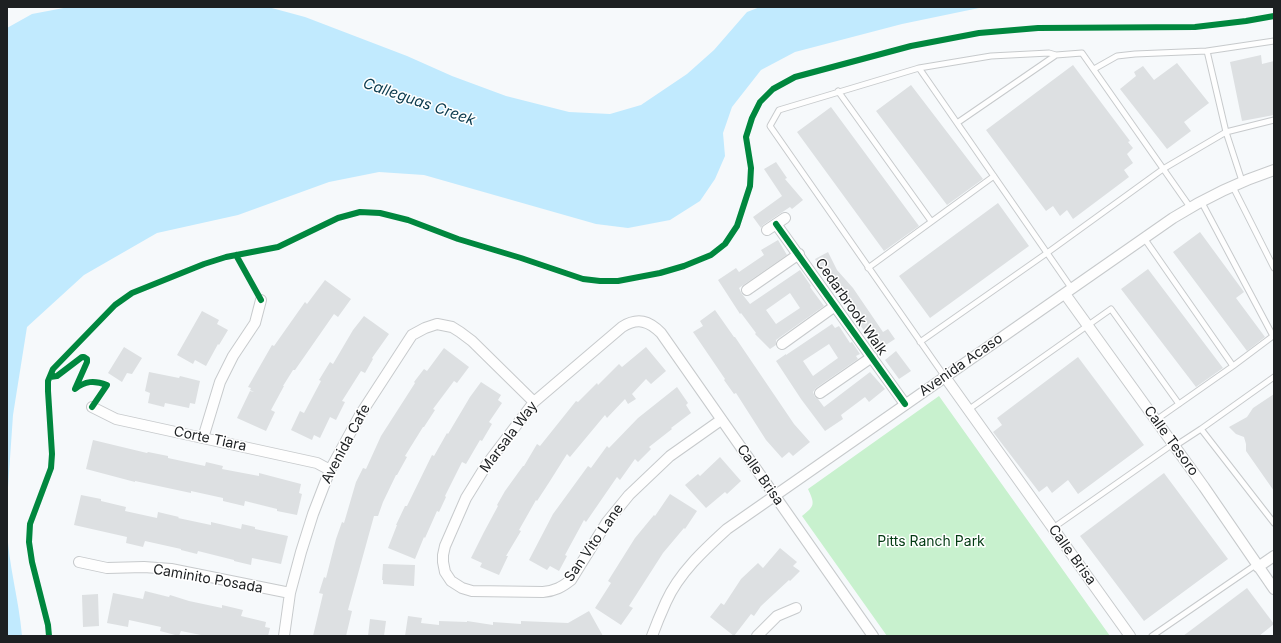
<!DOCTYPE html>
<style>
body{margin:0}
#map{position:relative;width:1281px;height:643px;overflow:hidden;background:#f6f9fb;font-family:Inter,sans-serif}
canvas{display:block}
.frame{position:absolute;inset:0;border:8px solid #1d2022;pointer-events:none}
</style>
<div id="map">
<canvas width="1281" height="643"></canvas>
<div class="frame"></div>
</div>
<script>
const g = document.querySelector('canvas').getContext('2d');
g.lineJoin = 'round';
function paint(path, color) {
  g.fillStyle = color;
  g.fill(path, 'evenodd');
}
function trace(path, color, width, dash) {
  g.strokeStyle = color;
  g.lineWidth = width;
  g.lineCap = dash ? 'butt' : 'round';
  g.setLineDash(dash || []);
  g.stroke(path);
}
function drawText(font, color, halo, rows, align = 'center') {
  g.font = font + ' Inter,sans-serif';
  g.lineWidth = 3;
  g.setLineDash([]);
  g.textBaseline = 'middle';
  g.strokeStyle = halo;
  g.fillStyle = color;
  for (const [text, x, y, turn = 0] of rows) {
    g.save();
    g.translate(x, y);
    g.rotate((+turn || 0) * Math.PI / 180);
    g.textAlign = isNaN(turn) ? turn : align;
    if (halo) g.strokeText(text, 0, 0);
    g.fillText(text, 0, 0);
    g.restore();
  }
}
paint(new Path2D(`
 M939 396 1110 636H887L802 516C815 506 815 504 808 489Z`), '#c8f1ce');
paint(new Path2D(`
 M69 7H268L305 17 407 56 452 76 506 96 569 112 610 114 641 105 687 74 714 50 747 12 760 7H997L979 8 902 24 795 52 761 70 732 107 723 133 725 156 715 179 700 201 670 220 628 228 596 224 424 175 379 172 329 182 238 215 157 233 84 275 27 327 13 415 7 502V28L32 14Z
 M7 527C8 564 19 599 22 636H7Z`), '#c1eafe');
paint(new Path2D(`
 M1261 55 1262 64 1274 61V115L1242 121 1230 62Z
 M1177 63 1209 103 1184 122 1191 131 1167 149 1120 89 1136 76 1134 72 1143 66 1154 80Z
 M1073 65 1130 141 1128 142 1133 148 1127 154 1133 163 1124 170 1129 177 1073 219 1067 210 1060 216 1053 206 1046 211 986 130Z
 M911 85 983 179 947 205 876 111Z
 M831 107 919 226 884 251 797 132Z
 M776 162 787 178 785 179 803 200 792 209 790 207 763 225 761 228 753 217 782 196 764 169Z
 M998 203 1029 246 930 318 899 276Z
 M1200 232 1244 292 1236 298 1265 337 1247 351 1173 252Z
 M778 240 787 255 739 288 742 294 750 304 800 270 811 286 810 287 824 306 776 340V345L770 349 755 334 756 333 741 313 740 314 718 280 736 268 739 272 764 255 761 250ZM790 293 800 308 776 324 766 310Z
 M828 252 837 270 853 288 883 332 888 329 895 339 878 350 855 318 840 295 826 279 815 259Z
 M1148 269 1223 368 1196 387 1121 289Z
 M325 280 351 299 338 317 334 314 295 370H293L283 386H284L271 410 275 412 266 431 237 418 250 391 254 392 250 390 251 388 248 387 272 345 274 346 305 302 307 304Z
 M715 310 734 337H735L794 424 810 442 793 456 789 452 782 458 766 440 736 393 734 394 724 380 725 379 693 332 703 326 700 321Z
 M202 311 219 320 217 324 228 330 219 345 218 344 206 366 195 360 193 364 177 355Z
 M364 316 389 334 372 358 373 359 365 373 361 371 342 401 345 402 336 420 330 417 320 438 314 435 312 440 291 430 300 411 304 413 321 381 319 380 330 362 333 364 353 330Z
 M832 324 835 328 839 326 850 343 852 342 860 354 856 356 858 359 816 388 813 392 815 397 818 399 824 407 870 372 885 389 869 402 865 397 841 415 843 419 825 431 801 399 776 361 786 354V355ZM829 344 838 358 813 376 803 361Z
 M124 347 142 358 132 374 127 373 122 382 108 373Z
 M646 347 666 371 651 384 646 379 632 394 636 399 628 404 625 399 607 418 605 415 570 457 567 454 550 481 537 501 536 500 519 530 521 531 506 556H508L499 575 480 567 482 563 471 558 484 532 498 506 497 505 505 491 523 466H524L537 444 540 446 576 401 578 402 597 383 598 385 619 364 622 367Z
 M444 348 469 367 457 383 454 381 433 409 435 410 424 427H423L405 456 407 457 397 475H396L383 502 378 516H374L348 610 352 611 346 636H313L323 594 319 593 324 577 326 578 336 539 342 522 344 523 356 482 363 468 366 469 381 436 415 383 414 382 424 369 427 371Z
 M896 351 911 371 899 379 885 360Z
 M1078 357 1144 445 1078 494 1068 480 1052 493 1047 486 1039 492 993 432 1002 425 997 418Z
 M149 372 179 378 180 376 200 381 195 404 190 403 189 408 165 403 164 407 148 403 150 393 145 391Z
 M481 382 501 395 498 400 502 403 489 422 492 424 482 441 480 440 466 464 462 462 445 496 446 497 439 512 437 511 425 538 424 537 415 559 388 548 397 525H396L405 506H407L432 455 434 456 447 433 448 434 470 397Z
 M677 387 688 403 686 405 691 413 671 428 672 429 649 447 651 449 638 462 635 459 620 480 617 477 586 522 584 520 565 555 567 556 559 571 550 566 547 570 529 560 553 514 588 466 591 468 607 446 609 448 638 418Z
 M1274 394V491L1246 451V444L1244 437 1236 434 1229 427 1247 417 1253 408Z
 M93 440 147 453 148 452 168 456V458L205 466 206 462 223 466 222 469 259 476V473L301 484 299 493 302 494 297 515 277 511V509L245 501 244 506 223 501V498L191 491V493L135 481V482L86 469Z
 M720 457 741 481 727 494 725 492 706 508 685 485 698 474 700 476Z
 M1164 473 1228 559 1144 621 1080 536Z
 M670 494 697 511 685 529 684 528 663 553 629 606 633 608 621 625 595 608 611 583 608 581 635 538 654 515 655 516Z
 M81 495 101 499V501L126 507 125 511 157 518 158 512 179 517 178 518 211 525V522L241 529 242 524 255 527V529L288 536 281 564 252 558 251 565 234 561V560L198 551 197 554 181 550V549L145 541 143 547 126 543 127 537 74 525Z
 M780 548 797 562 793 566 800 571 790 581 789 580 761 606 754 616 751 614 734 636 710 617 721 603 724 605 741 579 758 563 763 568Z
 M383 564 415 565 414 586 383 584V580H382Z
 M1247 588 1274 624 1259 636H1183Z
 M145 591 169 597 170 595 189 601 222 608V605L243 610 241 616 266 622 265 627 270 628 268 636H206L181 631 179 636 160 631 161 627 129 620 128 627 107 623 113 593 143 599Z
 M98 594 99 626 83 627 82 595Z
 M589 611 603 636H405L408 616 422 618 421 623 439 625V621L467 622V621L493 625V622L521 624V621L568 623Z
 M370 619 386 621 384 636H368Z`), '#dde0e2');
const service = new Path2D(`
 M1207 51 1226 132 1242 181
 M919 68 991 56 1049 53 1056 55
 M1094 69 1117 56 1135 54 1207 51 1274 41
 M838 91 931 221
 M957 123 1056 55 1082 53 1190 207
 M1232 185 1274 268
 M1201 201 1273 336 1233 366
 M1144 238 1233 366 1156 420
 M868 268 994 176
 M920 342 1047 253 1163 169 1226 132 1274 120
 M945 377 770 126 779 110 919 68 1072 289
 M1274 377 1201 429 1274 523
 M968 410 1111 309 1179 404
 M1175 446 1201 429
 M1053 528 1173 444
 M1152 636 1257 564`);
const minor = new Path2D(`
 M776 224 905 404
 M767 230 785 218
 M747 290 799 254
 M1065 294 1204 487 1274 589
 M782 344 835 306
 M945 377 1130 636
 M820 393 872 357
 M92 407 116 419 317 463 330 470
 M721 420 670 456 629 495 607 522 571 580C562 587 555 591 543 592L472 591 462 588 451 581 445 572 443 562V555L445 546 466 498 487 464 534 402 622 327C638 317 649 321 661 333L873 636
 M203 438 220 382 233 356 255 323 261 300
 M79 562 107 568 144 567 171 569 290 593
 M1258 567 1274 556
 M284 636 290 593 301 552 313 514 330 470 360 415 412 335 425 328 437 324 452 327 460 332 472 341 534 402
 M652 636C656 625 661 613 666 602 679 573 704 550 727 529L1173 218C1205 198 1238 182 1274 170
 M757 636 777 616 796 608`);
trace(service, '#c7cacc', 7);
trace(minor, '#c7cacc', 12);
trace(service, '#fefefe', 5);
trace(minor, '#fefefe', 10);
trace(new Path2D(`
 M776 224 905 404
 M236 255 261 300
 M50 377 57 376 82 357H84L87 359V362L75 389C85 381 94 380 107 385L92 407
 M49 636 48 625 32 562 29 542 30 524 51 468 52 454 48 391V381L53 369 115 305 132 293 204 264 226 257 278 247 338 218 360 212 380 213 408 220 458 239 521 258 583 279 600 281H618L660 273 684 266 711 255 725 244 737 226 750 186 751 168 746 137 752 118 760 102 773 89 795 77 911 46 979 33 1038 28 1195 27 1246 21 1274 16`), '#00873e', 6);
drawText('14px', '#1d2022', '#fff', [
 ["Cedarbrook Walk",851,307,55],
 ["Avenida Acaso",961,365,-35],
 ["Marsala Way",509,437,-53],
 ["Corte Tiara",210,439,12],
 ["Calle Tesoro",1171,441,54],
 ["Avenida Cafe",346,444,-62],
 ["Calle Brisa",760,475,55],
 ["San Vito Lane",594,543,-55],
 ["Calle Brisa",1072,555,54],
 ["Caminito Posada",208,579,10]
]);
drawText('14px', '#033b13', '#fff', [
 ["Pitts Ranch Park",931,542]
]);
drawText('italic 15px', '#0a3a4d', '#fff', [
 ["Calleguas Creek",419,102,19]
]);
</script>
